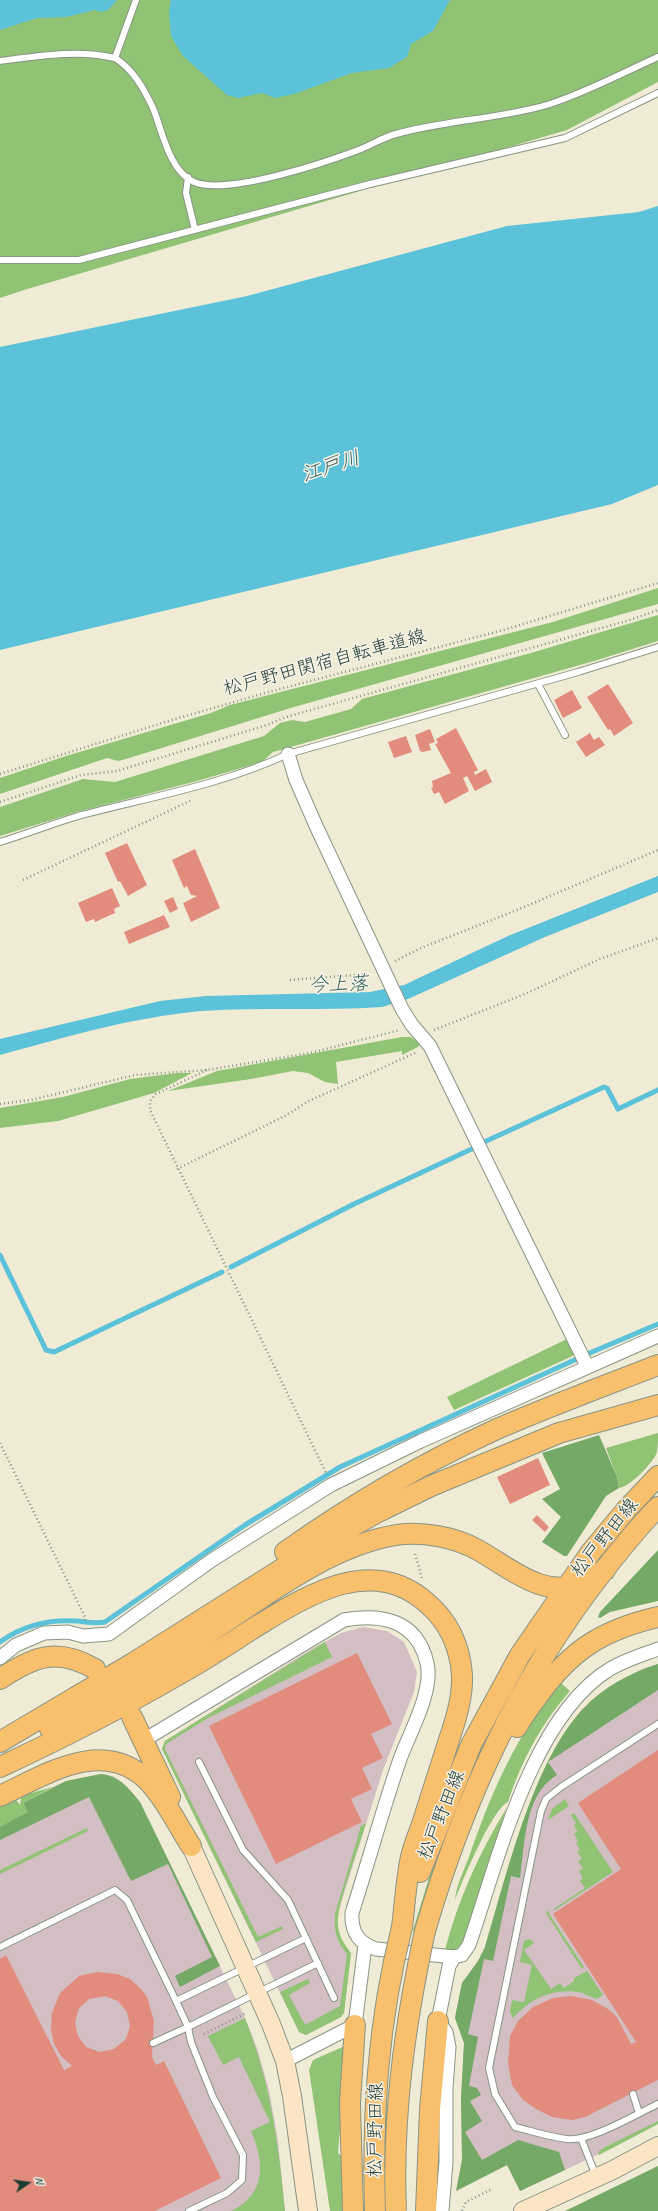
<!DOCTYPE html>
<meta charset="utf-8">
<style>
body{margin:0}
#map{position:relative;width:658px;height:2211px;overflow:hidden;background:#f0ebd5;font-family:Caveat,sans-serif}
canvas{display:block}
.north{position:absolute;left:8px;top:2163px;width:40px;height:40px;-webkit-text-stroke:3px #f7f3e8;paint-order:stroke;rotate:77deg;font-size:11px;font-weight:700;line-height:16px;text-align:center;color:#1f3d34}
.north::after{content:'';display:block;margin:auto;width:14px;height:18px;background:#1f3d34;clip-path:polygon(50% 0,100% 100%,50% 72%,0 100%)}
</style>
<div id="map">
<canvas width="658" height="2211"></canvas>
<div class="north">N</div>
</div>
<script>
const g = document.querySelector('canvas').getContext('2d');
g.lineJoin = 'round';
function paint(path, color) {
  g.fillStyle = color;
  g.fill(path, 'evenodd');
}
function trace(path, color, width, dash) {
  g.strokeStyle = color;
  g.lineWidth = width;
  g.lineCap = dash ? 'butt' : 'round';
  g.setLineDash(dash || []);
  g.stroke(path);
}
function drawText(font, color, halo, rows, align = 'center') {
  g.font = font + ' Caveat,"Klee One",sans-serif';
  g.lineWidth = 3;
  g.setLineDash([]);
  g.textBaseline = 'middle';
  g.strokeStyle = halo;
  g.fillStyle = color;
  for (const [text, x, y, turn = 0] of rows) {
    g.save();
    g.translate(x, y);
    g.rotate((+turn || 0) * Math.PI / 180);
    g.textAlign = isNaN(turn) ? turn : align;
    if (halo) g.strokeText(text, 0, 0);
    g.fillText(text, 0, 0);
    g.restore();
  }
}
paint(new Path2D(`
 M363 1627 387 1631 404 1642 417 1672 414 1692 383 1770 339 1910 337 1926 342 1941 351 1953 344 2013 341 2017 306 2035 299 2032 162 1749 165 1741 310 1650 341 1633Z
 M658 1664V2124L614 2147 520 2191 507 2165 456 2191 462 2160 461 2098 464 2043 455 2018 462 1983 478 1961 485 1947 525 1822 540 1780 564 1734 582 1709 612 1685 642 1669Z
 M101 1774 113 1776 122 1782 140 1802 245 2018 257 2048 269 2090 278 2141 285 2211H0V1827L53 1787 66 1781Z`), '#d2bec3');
paint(new Path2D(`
 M0 0H658V82L567 130 24 290 0 298Z
 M658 588V604L294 707 126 759 118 761 107 758 0 794V778L66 756 211 713 230 705 553 622Z
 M658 615V641L594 661 273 752 262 762 197 781 77 812 0 836V807L83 779 115 782 264 736 280 723 292 720 305 722 351 709 362 699 531 653Z
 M402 1037H411L420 1044 418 1047 402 1055V1051L336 1062 338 1084 325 1082 308 1073 293 1071 251 1079 168 1091 217 1071Z
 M177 1073H192L154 1093 58 1121 0 1128V1108L63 1097 130 1079Z
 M510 1214 577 1354 454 1410 447 1397 567 1339 506 1217Z
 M658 1433C658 1439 658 1446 657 1452 654 1462 630 1487 619 1488L617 1477 606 1448Z
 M546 1635C488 1728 445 1825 415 1931L413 1930 440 1842 477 1751 542 1637Z
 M325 1642 332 1657 208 1718 166 1744 165 1749 258 1937 282 1926 283 1929 256 1942 162 1749 165 1741Z
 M561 1683 570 1691C541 1724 522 1760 508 1802 492 1809 462 1882 455 1900 456 1886 464 1870 469 1857 490 1796 517 1731 561 1683Z
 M53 1787 23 1803 28 1812 0 1828V1805L15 1798 20 1805 21 1798 20 1796Z
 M565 1799 569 1806 548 1820 552 1809Z
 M506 1809 466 1934 461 1945 455 1950H445C458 1900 479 1853 506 1809Z
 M574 1813 613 1872 555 1910 554 1909 585 1888 580 1881 583 1878 579 1871 583 1868 578 1861 582 1859 577 1852 580 1850 576 1843 578 1841 574 1834 577 1831 574 1825 576 1823 571 1815Z
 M366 1823C360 1845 335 1907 338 1926 339 1937 345 1945 351 1953L344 2013 341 2017 306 2035 299 2032 280 1992 308 1979 310 1983 289 1995 305 2025 340 2006 347 1954C336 1941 334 1931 335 1914L361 1826Z
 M87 1828 88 1831 0 1874V1870Z
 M550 1910 549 1914 584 1967 582 1969 546 1913Z
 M530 1939 534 1943 524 1950 551 1989 560 1983 564 1988 574 1981V1978L587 1971 603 1995 597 1999 584 1994 583 1993C556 1987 531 1997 513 2018L510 2012 512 2000 524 2002 532 1965 520 1962 524 1941Z
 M245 2018C271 2085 278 2140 285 2211H231C266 2195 265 2162 251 2131L270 2122 239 2057 223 2065 208 2036Z
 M347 2045 338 2153 345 2160 347 2211H330L309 2070 313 2060Z
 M658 2121V2124L599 2155 598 2152 603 2148Z`), '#90c374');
paint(new Path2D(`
 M599 1435 617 1477 619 1488 606 1496 567 1556H564L542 1542 561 1517 542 1499 560 1489 542 1453Z
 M658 1550V1601L610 1612 600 1618 598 1617 600 1612Z
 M658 1664V1690L548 1762 557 1775C524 1794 525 1844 520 1878L511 1876 493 1961 484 1959 468 2034 478 2037 469 2086 477 2088 481 2095 470 2101 482 2121 465 2132 482 2160 518 2140 559 2152 565 2170 520 2191 507 2165 456 2191 462 2160 461 2098 464 2043 455 2018 456 2012 462 1983 478 1961 485 1947C506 1877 533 1761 583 1709 603 1687 630 1673 658 1664Z
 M101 1774C119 1776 129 1788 140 1802L220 1966 180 1987 175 1976 212 1957 168 1864 131 1881 89 1797 0 1840V1827L28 1812 23 1803 66 1781Z
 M658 2166V2211H565Z`), '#74a966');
paint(new Path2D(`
 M0 0H117L108 10 101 12 95 10 66 17 37 18 0 30Z
 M171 0H450L433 31 411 44 407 57 389 68 352 73 294 94 275 98 262 93 238 98 227 95 183 56 171 36 169 11Z
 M658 206V485L612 504 0 650V347L247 296 507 226 639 212Z
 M658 876V892L545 937 408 999 382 1007C322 1011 262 1007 202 1011 133 1017 66 1037 0 1055V1039L160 1001 206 996 370 992 404 985 508 936Z`), '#5bc2d9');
trace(new Path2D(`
 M482 1143 604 1087 607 1088 618 1109 658 1090
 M0 1255 46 1350 54 1352 222 1272
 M231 1267 354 1204 476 1147
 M0 1642C23 1625 48 1619 77 1621 87 1622 95 1624 105 1622L245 1525 340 1467 592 1352 658 1324`), '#5bc2d9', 5);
paint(new Path2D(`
 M608 684 633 723 614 736 610 729 608 730 587 697Z
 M572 690 582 708 563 718 554 700Z
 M456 728 478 770 474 772 475 775 486 769 492 782 475 791 467 776 463 778 469 791 445 804 439 792 434 794 431 788 433 787 432 781 451 773 435 744 438 743 436 739Z
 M430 729 435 742 429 744 431 750 423 752 420 751 415 735Z
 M590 733 594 740 599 737 605 745 586 757 576 742Z
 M406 736 412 752 394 758 388 742Z
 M127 843 147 885 128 896 120 881 118 882 105 853Z
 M195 849 220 908 191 922 183 903 197 896 191 895 187 886 184 888 172 860Z
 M112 888 120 906 114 909 115 913 95 922 94 919 86 922 78 903Z
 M173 897 178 909 170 913 164 901Z
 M164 915 170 927 129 944 124 932Z
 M538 1458 550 1485 510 1504 497 1477Z
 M537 1515 549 1527 545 1532 532 1520Z
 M357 1653 392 1724 371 1734 383 1758 362 1768 372 1789 351 1799 362 1822 276 1864 209 1726Z
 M658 1750V2080L585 2117 572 2120 552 2117 536 2109 523 2100 512 2085 508 2064 510 2036 518 2021 533 2007 553 1998 571 1996 592 2000 608 2009 617 2017 631 2044 636 2042 553 1914 621 1869 578 1803Z
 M6 1955 64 2070 72 2066 61 2056 54 2044 51 2030 52 2013 60 1993 79 1976 97 1972 117 1974 130 1979 141 1989 147 1997 154 2021 152 2057 156 2065 164 2061 221 2178 155 2211H0V1959ZM105 1996 118 2001 127 2012 130 2026 126 2039 114 2049 100 2052 86 2047 78 2036 75 2022 79 2008 89 1999Z`), '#e28c7e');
const lane = new Path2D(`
 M136 0 115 58C133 69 144 89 153 108 162 130 169 171 194 182 227 196 327 162 361 149 373 144 384 137 396 134 446 120 501 119 550 104 587 92 622 73 658 57
 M0 61C38 56 77 49 115 58
 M188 177 186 193 195 230
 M0 260H79L370 184 565 138 658 93
 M538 684 565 735
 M0 842C26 834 52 824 78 816 149 797 222 785 288 754L578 672 658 647
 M658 1724 561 1787 546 1799 541 1811 489 2068 495 2094 515 2127C532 2131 549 2137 567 2139 590 2142 636 2114 658 2104
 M199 1762 243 1850 288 1900 334 1998
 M0 1947 115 1890 127 1900 176 2001 306 1938
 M153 2043 188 2027 176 2001
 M633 2094 639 2113
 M581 2138 596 2176
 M189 2211 227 2193 242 2180 243 2155 213 2097 191 2042 188 2027 318 1963`);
const street = new Path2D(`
 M288 754 296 780 317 828 402 1009 412 1025 430 1046 587 1366
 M0 1658 16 1645 44 1633 68 1632 83 1636 109 1634 212 1560 331 1485 421 1441 658 1336
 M144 1740 344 1620C382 1613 417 1620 427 1663 434 1692 408 1735 399 1762 382 1812 368 1863 352 1913 351 1932 358 1943 376 1949L454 1957 462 1955 469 1945C498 1861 531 1717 610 1669 625 1660 642 1655 658 1649
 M285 2061 355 2025 365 1945
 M442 2211 446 2162V2088L449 2047 446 2032 438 2021 449 1966 454 1957`);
const secondary = new Path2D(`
 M191 1846 271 2024 285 2061 292 2096 308 2211
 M523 2211 613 2170 658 2146`);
const primary = new Path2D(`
 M285 1552C351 1505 423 1463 497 1429 550 1406 604 1386 658 1365
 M0 1679C34 1656 58 1647 95 1669
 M132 1717 170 1797
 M517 1727C522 1717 530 1707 537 1697 571 1650 602 1630 658 1617
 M50 1729C101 1699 153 1669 203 1637 260 1600 328 1546 396 1535 422 1531 455 1537 478 1550 510 1568 544 1600 584 1583 591 1580 598 1574 605 1570
 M0 1742 133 1663 326 1541 380 1511 431 1486 559 1433 658 1405
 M0 1767C60 1739 119 1709 176 1676 204 1661 231 1643 257 1626 308 1595 372 1554 427 1603 449 1622 460 1646 462 1675 463 1698 455 1722 448 1743 440 1768 432 1793 424 1818 420 1831 414 1844 411 1857 406 1880 405 1904 402 1927
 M0 1796C47 1774 104 1736 149 1782 166 1800 178 1826 191 1846
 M420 1872 471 1745 520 1655 591 1552 626 1510 658 1476
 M425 1931C463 1801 517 1682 601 1574 619 1551 637 1528 658 1507
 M353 2211 350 2103 355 2025
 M426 2211 430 2109 438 2021`);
trace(lane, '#889484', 8);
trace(street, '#889484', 15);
trace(secondary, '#889484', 20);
trace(primary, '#889484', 22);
trace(new Path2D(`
 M0 774 172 720 265 693 507 629 658 583
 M0 802 81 775 117 771 267 725 286 717 630 620 658 610
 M23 880 192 800
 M395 961 421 948 517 910 658 850
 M290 980 369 974
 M434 1030 525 994 600 959 658 938
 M207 1070 156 1094 150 1101V1110L326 1473
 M0 1104 31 1100 135 1075 207 1070 310 1053 400 1030
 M177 1169 285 1116 309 1101 417 1052
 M0 1443 85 1617V1623
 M415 1554 422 1578
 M204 2034 246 2013
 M462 2211 466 2202 492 2189`), '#889484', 2.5, [1, 3]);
trace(lane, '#fff', 6);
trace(street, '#fff', 13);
trace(secondary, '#fce5c4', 18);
trace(primary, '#f8bf6c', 20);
const primaryBridge = new Path2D(`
 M375 2211C372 2114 378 2021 402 1927
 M396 2211C392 2115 405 2024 425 1931`);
trace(primaryBridge, '#889484', 22, []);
trace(primaryBridge, '#f8bf6c', 20);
drawText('19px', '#1f3d34', '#f7f3e8', [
 ["松戸野田関宿自転車道線",325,663,-15],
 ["松戸野田線",605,1538,-51],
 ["松戸野田線",442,1815,-68],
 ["松戸野田線",376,2130,-89]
]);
drawText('italic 20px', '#2e5e5d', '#f7f3e8', [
 ["江戸川",331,467,-18],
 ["今上落",338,985,-2]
]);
</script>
